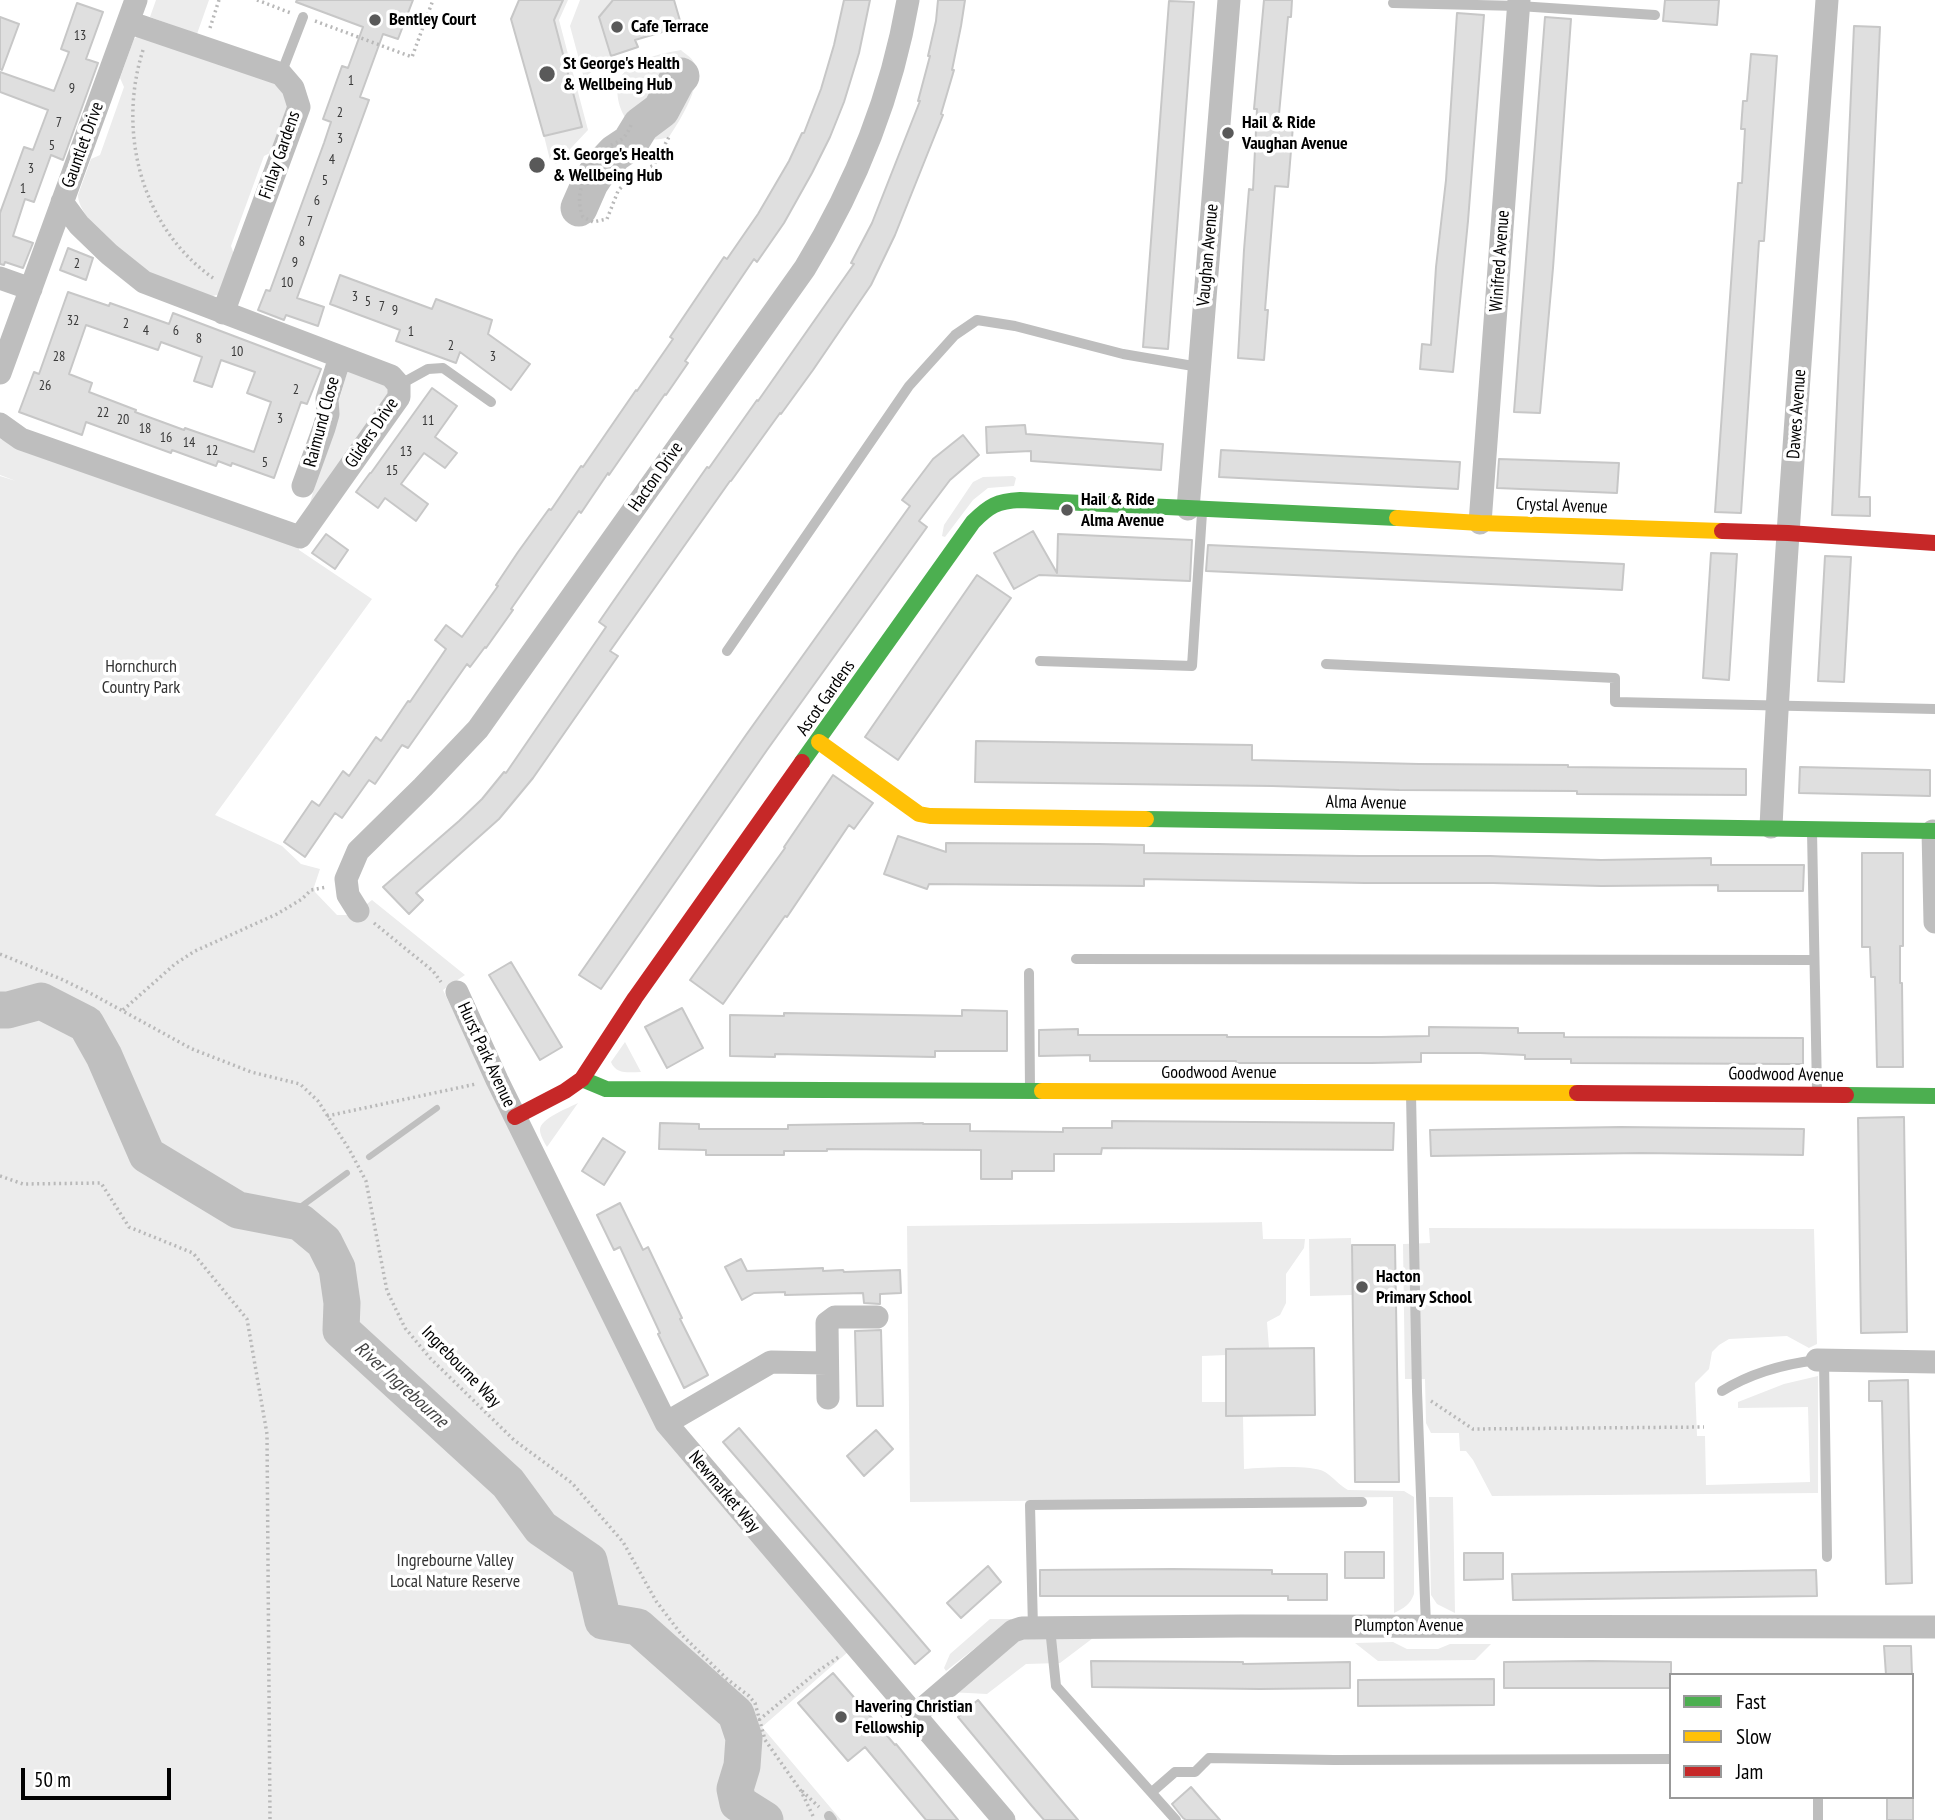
<!DOCTYPE html>
<style>
body{margin:0}
#map{position:relative;width:1935px;height:1820px;overflow:hidden;background:#fff;font-family:"PT Sans Narrow",sans-serif}
canvas{display:block}
.legend{position:absolute;left:1669px;top:1673px;width:245px;height:126px;box-sizing:border-box;background:#fff;border:2px solid #999;margin:0;padding:9px 12px;list-style:none;font-size:21px;color:#000}
.legend li{display:flex;align-items:center;gap:14px;height:35px}
.legend b{width:35px;border:2px solid #999}
.scale{position:absolute;left:21px;top:1768px;width:150px;height:32px;box-sizing:border-box;border:4px solid #000;border-top:0;padding-left:9px;font-size:21px;line-height:24px;white-space:nowrap;color:#000;-webkit-text-stroke:5px #fff;paint-order:stroke}
</style>
<div id="map">
<canvas width="1935" height="1820"></canvas>
<ul class="legend">
<li><b style="height:9px;background:#4caf50"></b>Fast</li>
<li><b style="height:9px;background:#ffc107"></b>Slow</li>
<li><b style="height:9px;background:#c62828"></b>Jam</li>
</ul>
<div class="scale">50 m</div>
</div>
<script>
const g = document.querySelector('canvas').getContext('2d');
g.lineJoin = 'round';
function paint(path, color) {
  g.fillStyle = color;
  g.fill(path, 'evenodd');
}
function trace(path, color, width, dash) {
  g.strokeStyle = color;
  g.lineWidth = width;
  g.lineCap = dash ? 'butt' : 'round';
  g.setLineDash(dash || []);
  g.stroke(path);
}
function drawText(font, color, halo, rows, align = 'center') {
  g.font = font + ' "PT Sans Narrow",sans-serif';
  g.lineWidth = 7;
  g.setLineDash([]);
  g.textBaseline = 'middle';
  g.strokeStyle = halo;
  g.fillStyle = color;
  for (const [text, x, y, turn = 0] of rows) {
    g.save();
    g.translate(x, y);
    g.rotate((+turn || 0) * Math.PI / 180);
    g.textAlign = isNaN(turn) ? turn : align;
    if (halo) g.strokeText(text, 0, 0);
    g.fillText(text, 0, 0);
    g.restore();
  }
}
paint(new Path2D(`
 M156 0H209L197 34 150 17Z
 M563 0H568L559 20 588 130 556 164 550 160 544 136 582 127 554 20Z
 M580 0H613L611 56 584 78 570 26Z
 M139 35 282 86 289 106 274 151 264 156 231 246 235 257 220 294 209 297C194 291 178 287 163 280 140 268 78 222 78 195L91 159 100 155 124 87 120 78 134 39Z
 M681 50C684 53 691 57 693 61 705 82 680 120 669 137 661 139 655 141 648 138 623 129 604 85 630 67 644 57 664 53 681 50Z
 M348 369 385 381 392 394 308 510Z
 M0 439 298 543 299 550 372 599 215 815 282 846 301 864 320 869 314 887 315 892 337 915H353L372 900 465 975 443 990 649 1411 849 1651 762 1727 841 1820H0V476L16 481 0 475Z
 M1013 476 1016 478 1014 486 988 488 973 500 945 537 942 536 944 525 973 482 983 477Z
 M625 1042 641 1072C630 1072 616 1075 611 1062Z
 M578 1103 547 1147C544 1142 540 1135 540 1130 540 1118 569 1108 578 1103Z
 M1262 1222 1263 1239H1305L1304 1248 1286 1274V1303L1280 1315 1267 1322 1269 1348 1226 1349V1355L1202 1356V1402H1226L1243 1416 1244 1469C1263 1468 1310 1464 1325 1472 1333 1477 1339 1485 1348 1490L1404 1491 1414 1497V1594C1410 1605 1404 1608 1394 1613L1393 1497 910 1502 907 1226Z
 M1429 1228 1814 1229 1817 1344 1809 1348 1787 1336 1729 1339 1719 1345 1712 1352 1709 1369 1695 1383 1697 1436H1705L1706 1485 1810 1482 1808 1407 1738 1408V1402L1784 1384 1818 1376V1493L1492 1496 1473 1460 1466 1451H1460L1459 1433H1431L1426 1423 1425 1379H1405L1403 1244 1430 1243Z
 M1351 1238 1352 1295 1310 1296 1309 1239Z
 M1429 1497H1453L1455 1613 1437 1604 1431 1595Z
 M990 1619H1012L946 1671 944 1668 950 1654Z
 M1097 1635 1060 1663 1026 1664 987 1694 949 1692 1018 1639Z
 M1393 1642 1407 1649H1438L1450 1644H1491L1475 1660 1378 1661 1355 1643Z`), '#ececec');
trace(new Path2D(`
 M369 1157 437 1108
 M284 1219 347 1173`), '#bfbfbf', 6);
trace(new Path2D(`
 M579 208 590 183 598 171 615 153 630 143 641 125 661 110 677 80 681 76
 M0 1010H8L41 1001 86 1024 104 1056 147 1155 238 1210 300 1222 324 1242 337 1268 342 1303 341 1330 508 1483 541 1528 589 1561 603 1621 638 1627 736 1714 744 1738 742 1766 735 1789 738 1803 765 1820`), '#bfbfbf', 37);
const building = new Path2D(`
 M297 0H413L398 39 383 34 360 97 369 100 297 298 324 307 318 326 286 315 284 320 258 310 266 290 270 291 324 143 331 122 323 119 342 66 348 68 363 27 296 2Z
 M519 0H563L554 20 582 127 544 136 511 19Z
 M613 0H674L681 24 679 25V27L635 40 638 47 611 56 599 17Z
 M844 0H870L859 53 844 102 830 137 812 173 784 223 757 262 754 259 685 361 688 363 666 395 665 394 609 475 608 473 581 513 579 511 529 583 511 609 513 610 486 648 485 647 470 667 467 664 408 748 402 745 375 784 369 780 342 818 335 813 305 857 284 842 312 801 319 806 343 771 349 776 376 737 381 741 408 701 410 702 446 649 435 640 446 625 462 637 498 586 496 585 518 552 549 509 551 510 581 466 583 467 636 390 637 391 673 339 670 337 724 257 727 259 758 214 789 161 802 133H804L821 89 834 45Z
 M938 0H965L961 26 952 70H954L941 114 943 115 895 235 871 285 813 370 781 414 780 413 731 481H730L610 651 618 656 533 778 499 819 416 893 423 900 409 914 383 887 459 821 482 799 504 772 506 773 606 627 599 622 610 606 707 467 709 468 757 400 758 401 854 264 851 263 872 223 920 101H918L930 56H928L936 21Z
 M1264 0H1292L1291 17H1288L1278 125 1293 126 1288 187 1275 186 1265 310H1268L1264 360 1238 358 1244 250 1249 189 1253 190 1257 109H1254Z
 M1665 0H1719L1717 25 1663 21Z
 M1169 1 1194 2 1168 349 1143 347Z
 M77 3 103 12 86 59 98 63 63 160 51 155 34 202 25 199 13 236 33 243 23 268 5 262 4 265 0 264V213L24 147 33 150 48 110 0 92V72L54 91 69 52 61 49Z
 M1457 13 1484 15 1468 221 1453 372 1420 369 1422 344 1431 345 1436 267 1446 180Z
 M0 17 19 24 2 70 0 69Z
 M1545 17 1571 19 1553 268 1540 413 1514 412Z
 M1854 26 1880 27 1859 497H1870V516L1832 515Z
 M1751 54 1777 56 1764 241H1759L1741 513 1715 512 1738 183H1742L1745 129H1741L1743 101H1747Z
 M68 248 93 258 86 280 60 270Z
 M340 275 432 309 436 299 492 320 488 334 530 364 511 390 460 352 456 363 396 341 400 330 330 304Z
 M68 292 109 306 110 303 169 324 173 313 321 369 307 404 301 402 274 478 232 463 231 466 218 461 216 466 172 450 171 453 86 422 82 435 19 412 34 372 39 374ZM86 325 158 350 161 342 202 357 194 381 212 387 221 360 255 372 247 393 271 402 254 452 185 428 184 430 135 412 136 410 89 392 92 383 69 374Z
 M432 388 457 406 435 437 457 453 445 468 424 453 401 484 428 504 416 521 385 498 378 508 356 492 370 473H371Z
 M1025 425 1026 434 1163 444 1161 470 1031 461V451L987 453 986 427Z
 M963 435 979 455 950 480 919 521 927 527 767 750 601 989 579 975 746 735 910 506 902 500 933 459Z
 M1221 450 1460 462 1458 489 1219 477Z
 M1499 459 1619 463 1617 493 1497 488Z
 M1033 531 1057 573 1058 534 1192 540 1190 581 1039 575 1014 589 994 553Z
 M326 534 348 550 335 569 312 553Z
 M1208 545 1624 564 1622 590 1206 571Z
 M1711 553 1737 554 1729 680 1703 678Z
 M1825 556 1851 557 1844 682 1818 681Z
 M977 575 1011 598 898 760 865 737Z
 M976 741 1252 745V760L1419 764 1568 765V767L1746 769V795L1577 794V791L1399 790 1272 786 975 782Z
 M1800 767 1930 770V796L1799 793Z
 M833 775 873 803 854 829 849 825 787 917 785 916 723 1004 690 980 785 848 784 847Z
 M898 836 946 852V843L1099 844 1144 845V853L1360 856H1490L1601 860 1711 858V865H1804L1803 891H1718V885L1601 886 1493 883H1365L1144 879V886L929 884 927 889 884 874Z
 M1862 853H1903V946H1900V983H1902L1903 1067H1877L1875 977H1871L1870 947H1862Z
 M511 962 562 1047 540 1060 489 975Z
 M682 1008 703 1048 667 1068 645 1027Z
 M962 1010 1007 1011V1051H935V1057L775 1054V1057L730 1056V1015L784 1016V1013L962 1016Z
 M1429 1027 1518 1028V1033H1564V1037L1803 1038V1064L1571 1063V1059H1525V1055L1480 1053H1421V1062L1371 1063H1236V1061H1090V1055L1039 1056V1030L1078 1029V1035H1227V1037H1381L1429 1036Z
 M1904 1117 1907 1332 1861 1333 1858 1118Z
 M1112 1121 1394 1123 1393 1150 1102 1148 1101 1154H1054V1171H1012V1179H981V1150L827 1149V1151H784V1155H706V1150L659 1149 660 1123 699 1124V1129H788V1125L923 1123V1124H970V1131L1063 1132V1128H1112Z
 M1621 1127 1804 1129 1803 1155 1641 1153 1431 1156 1430 1130Z
 M603 1138 625 1152 604 1185 582 1171Z
 M620 1203 643 1250 648 1247 682 1318 680 1319 708 1375 684 1388 658 1334 660 1333 620 1247 614 1250 597 1215Z
 M1352 1245H1395L1399 1482H1355Z
 M741 1259 747 1271 823 1268V1271L843 1270 844 1272 900 1270 901 1293 880 1294V1304L864 1303 863 1293 785 1295V1292L754 1293 742 1300 725 1267Z
 M881 1330 883 1406H857L855 1331Z
 M1314 1348 1315 1415 1226 1416V1349Z
 M1908 1380 1912 1583 1886 1584 1882 1401H1869V1381Z
 M739 1428 930 1651 915 1664 723 1442Z
 M876 1430 893 1449 864 1476 847 1456Z
 M1345 1552H1384V1578H1345Z
 M1464 1553H1503V1579L1464 1580Z
 M988 1566 1001 1582 961 1618 947 1603Z
 M1173 1569 1272 1570V1574H1327V1600H1288V1596H1040V1570Z
 M1816 1570 1817 1596 1513 1600 1512 1574Z
 M1884 1646H1911L1912 1675H1886Z
 M1091 1661 1243 1662V1664L1350 1662V1688L1260 1689 1092 1687Z
 M1591 1661 1671 1662V1688H1504V1662Z
 M833 1673 895 1745 896 1744 958 1820H926L865 1747 848 1761 798 1703Z
 M1494 1679V1705L1358 1706V1680Z
 M978 1700 1051 1788 1078 1820H1044L1031 1805 958 1717Z
 M1191 1787 1204 1802 1220 1820H1186L1183 1818 1172 1804Z
 M1887 1797H1913V1820H1887Z`);
paint(building, '#dfdfdf');
trace(building, '#c7c7c7', 2);
trace(new Path2D(`
 M257 0 291 13
 M315 21 412 57 433 0
 M210 28 219 0
 M143 50C117 132 141 227 213 278
 M631 125C623 145 616 139 604 151 586 170 573 193 583 217L593 222 607 219 618 191 630 177 654 165 669 137
 M374 923 433 971 441 982
 M0 954 61 979 90 993 192 1049 251 1072 300 1084 318 1101 349 1149 366 1181 387 1291 405 1328 430 1358 514 1440 572 1483 623 1542 656 1601 681 1634 727 1679 749 1696 755 1703 765 1740 801 1791 814 1818
 M123 1010 175 964 195 951 277 914 302 899 311 890 327 887
 M327 1116 476 1084
 M0 1176 23 1184 101 1183 129 1227 193 1253 247 1319 267 1434 270 1820
 M1431 1401 1473 1429 1704 1427
 M759 1720 818 1671 840 1656
 M802 1791 819 1807`), '#b9b9b9', 3.5, [2, 3.5]);
trace(new Path2D(`
 M1393 3 1519 6 1655 15
 M281 74 303 17
 M399 385 428 369 443 368 491 402
 M727 651 909 386 955 335 977 320 1015 326 1123 354 1199 367
 M1040 661 1192 666 1202 513
 M1326 664 1615 678V702L1935 709
 M1812 831 1817 1091
 M1076 959 1814 960
 M1029 973 1030 1090
 M1411 1094 1417 1391 1426 1626
 M1824 1360 1827 1557
 M1722 1391C1751 1373 1784 1364 1817 1360
 M1033 1628 1030 1505 1362 1502
 M1050 1628 1056 1686 1176 1820
 M1152 1792 1175 1772H1195L1209 1758 1334 1760 1671 1759
 M1818 1797V1820
 M829 1816 832 1820`), '#bebebe', 10);
trace(new Path2D(`
 M128 22 281 74 293 88 299 107 223 313
 M0 278 31 289
 M0 373 136 0
 M0 424 21 439 300 537 399 397V385L391 376 144 282 109 254 79 225 62 202
 M303 486 324 428 328 414 327 399 340 357
 M1188 509 1229 0
 M1480 523 1519 0
 M1771 827C1784 551 1807 276 1827 0
 M1933 831 1935 922
 M358 911 348 895 346 879 358 851 423 787 478 729 805 268C855 186 892 94 908 0
 M457 992 497 1080 666 1423 1004 1820
 M1817 1360 1935 1362
 M828 1398 827 1323 835 1317H877
 M666 1423 771 1362 827 1363
 M915 1715 1013 1631 1022 1628 1241 1626 1935 1627`), '#bebebe', 23);
trace(new Path2D(`
 M802 762 973 522C989 506 997 501 1020 500L1397 518
 M1146 819 1935 831
 M582 1079 606 1089 1042 1091
 M1846 1095 1935 1096`), '#4caf50', 16);
trace(new Path2D(`
 M1397 518 1480 523 1722 531
 M819 742 919 814 930 816 1146 819
 M1042 1091 1577 1093`), '#ffc107', 16);
trace(new Path2D(`
 M1722 531 1788 533 1935 543
 M1577 1093 1846 1095
 M515 1117 565 1091 582 1079 635 998 802 762`), '#c62828', 16);
for (const [x, y, r, color] of [
 [375,20,7,"#595959"],
 [617,27,7,"#595959"],
 [547,74,9,"#595959"],
 [1228,133,7,"#595959"],
 [537,165,9,"#595959"],
 [1067,510,7,"#595959"],
 [1362,1287,7,"#595959"],
 [841,1717,7,"#595959"]
]) {
  const dot = new Path2D();
  dot.arc(x, y, r, 0, 2 * Math.PI);
  g.fillStyle = color;
  g.fill(dot);
  trace(dot, '#fff', 2.5);
}
drawText('14px', '#383838', null, [
 ["13",80,36],
 ["1",351,81],
 ["9",72,89],
 ["2",340,113],
 ["7",59,123],
 ["3",340,139],
 ["5",52,146],
 ["4",332,160],
 ["3",31,169],
 ["5",325,181],
 ["1",23,189],
 ["6",317,201],
 ["7",310,222],
 ["8",302,242],
 ["9",295,263],
 ["2",77,264],
 ["10",287,283],
 ["3",355,297],
 ["5",368,302],
 ["7",382,307],
 ["9",395,311],
 ["32",73,321],
 ["2",126,324],
 ["4",146,331],
 ["6",176,331],
 ["1",411,332],
 ["8",199,339],
 ["2",451,346],
 ["10",237,352],
 ["28",59,357],
 ["3",493,357],
 ["26",45,386],
 ["2",296,390],
 ["22",103,413],
 ["3",280,419],
 ["20",123,420],
 ["11",428,421],
 ["18",145,429],
 ["16",166,438],
 ["14",189,443],
 ["12",212,451],
 ["13",406,452],
 ["5",265,463],
 ["15",392,471]
]);
drawText('bold 18px', '#000', '#fff', [
 ["Bentley Court",389,20],
 ["Cafe Terrace",631,27],
 ["St George's Health",563,64],
 ["& Wellbeing Hub",563,85],
 ["Hail & Ride",1242,123],
 ["Vaughan Avenue",1242,144],
 ["St. George's Health",553,155],
 ["& Wellbeing Hub",553,176],
 ["Hail & Ride",1081,500],
 ["Alma Avenue",1081,521],
 ["Hacton",1376,1277],
 ["Primary School",1376,1298],
 ["Havering Christian",855,1707],
 ["Fellowship",855,1728]
], 'left');
drawText('18px', '#000', '#fff', [
 ["Gauntlet Drive",83,145,-70],
 ["Finlay Gardens",280,155,-71],
 ["Vaughan Avenue",1208,255,-85],
 ["Winifred Avenue",1500,261,-86],
 ["Dawes Avenue",1797,414,-86],
 ["Raimund Close",322,422,-75],
 ["Gliders Drive",372,433,-56],
 ["Hacton Drive",656,477,-55],
 ["Crystal Avenue",1562,506,2],
 ["Ascot Gardens",826,698,-55],
 ["Alma Avenue",1366,803,1],
 ["Hurst Park Avenue",486,1055,65],
 ["Goodwood Avenue",1219,1073],
 ["Goodwood Avenue",1786,1075,1],
 ["Ingrebourne Way",461,1367,46],
 ["Newmarket Way",724,1492,50],
 ["Plumpton Avenue",1409,1626]
]);
drawText('18px', '#333', '#fff', [
 ["Hornchurch",141,667],
 ["Country Park",141,688],
 ["Ingrebourne Valley",455,1561],
 ["Local Nature Reserve",455,1582]
]);
drawText('italic 19px', '#444', '#fff', [
 ["River Ingrebourne",401,1385,42]
]);
</script>
